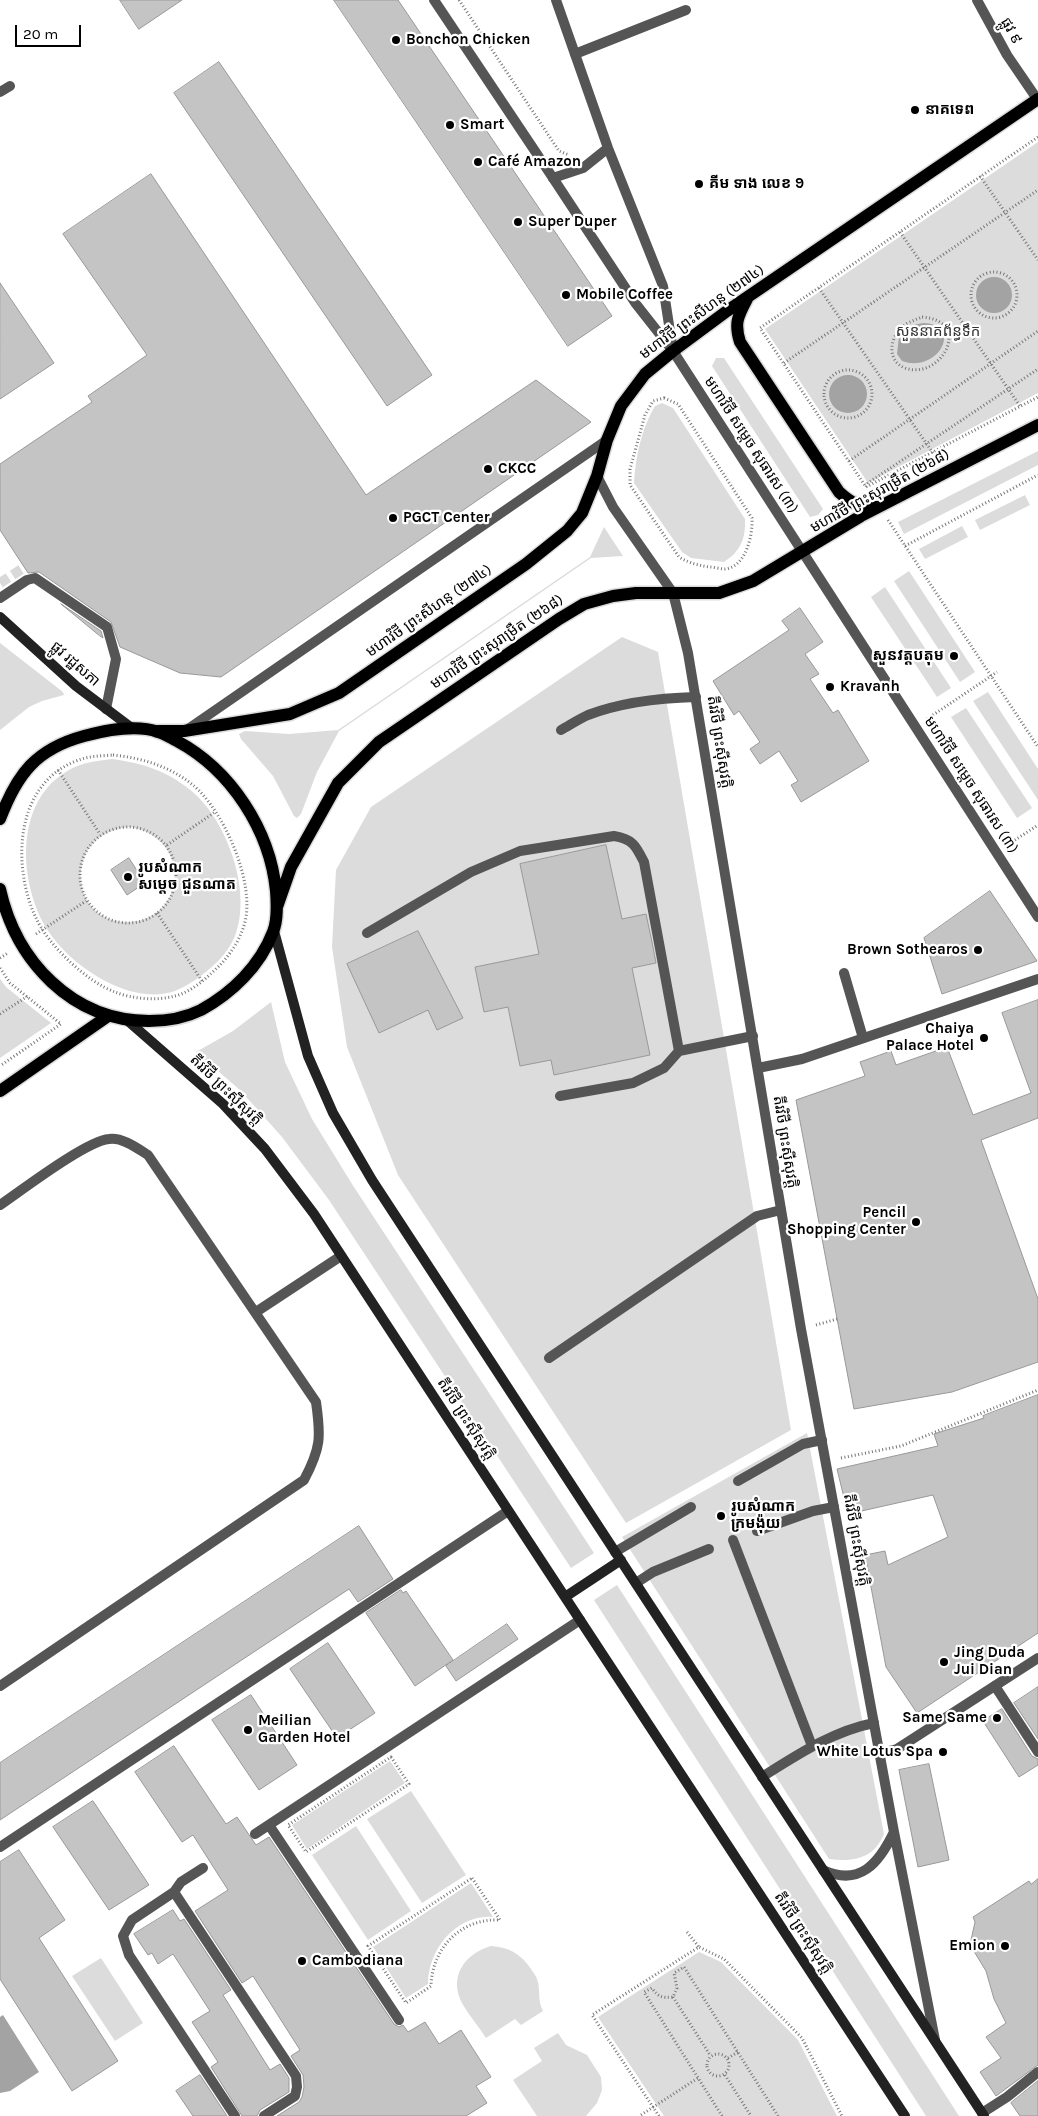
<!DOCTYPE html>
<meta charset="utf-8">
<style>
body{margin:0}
#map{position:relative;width:1038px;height:2116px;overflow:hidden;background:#fff;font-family:Karla,sans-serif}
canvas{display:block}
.scale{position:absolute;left:15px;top:25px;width:66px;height:22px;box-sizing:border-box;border:2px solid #000;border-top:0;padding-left:6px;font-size:15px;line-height:18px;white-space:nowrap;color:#000;-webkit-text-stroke:4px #fff;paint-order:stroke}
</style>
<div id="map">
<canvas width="1038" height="2116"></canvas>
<div class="scale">20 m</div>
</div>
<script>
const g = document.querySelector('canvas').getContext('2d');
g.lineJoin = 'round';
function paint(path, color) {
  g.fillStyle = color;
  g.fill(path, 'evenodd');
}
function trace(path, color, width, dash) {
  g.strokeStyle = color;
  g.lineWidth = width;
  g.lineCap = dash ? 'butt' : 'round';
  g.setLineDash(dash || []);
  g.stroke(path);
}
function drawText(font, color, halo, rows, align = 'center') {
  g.font = font + ' Karla,"Noto Sans Khmer",sans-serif';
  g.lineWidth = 4.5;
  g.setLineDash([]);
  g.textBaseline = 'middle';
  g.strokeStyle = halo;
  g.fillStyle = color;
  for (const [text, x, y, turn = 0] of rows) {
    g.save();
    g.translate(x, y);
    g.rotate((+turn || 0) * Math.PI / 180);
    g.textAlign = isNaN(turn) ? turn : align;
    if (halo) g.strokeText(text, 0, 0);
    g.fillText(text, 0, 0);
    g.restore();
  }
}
paint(new Path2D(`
 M1038 142V393L868 483 765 329Z
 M716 358H724L823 509 818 515 810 517 712 366Z
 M662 403 673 408 745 519C746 539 740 552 724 562L691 558 682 552 634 483C635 458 642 427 655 406Z
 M1038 451V465L904 534 898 522Z
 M1025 495 1030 505 980 530 975 520Z
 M962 526 968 537 925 559 919 549Z
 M604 527 623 556 591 558 339 731 317 772 301 814 297 818 294 816 273 776 241 739 239 734 245 731 289 734 338 730 590 557Z
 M909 571 975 672 960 682 894 581Z
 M885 587 951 688 937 697 871 597Z
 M622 637 658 652 791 1430 626 1523 398 1175 347 1047 332 947 336 870 371 807Z
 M0 643 63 692 64 695 42 701 29 707 0 730Z
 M988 692 1038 769V800L973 701Z
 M966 708 1032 808 1017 818 951 717Z
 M112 759C142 763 165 770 189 789 226 817 253 891 235 936 228 954 211 969 195 980 189 984 182 988 175 991 129 1007 67 964 45 926 18 878 15 800 69 770 83 762 97 761 112 759ZM130 827C193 838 186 920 129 922 68 924 61 832 130 827Z
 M0 979 6 987 51 1023 0 1058Z
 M271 1002 285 1062 312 1119 352 1184 594 1553 571 1568 329 1200 282 1137 240 1090 196 1052 233 1031Z
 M807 1433 884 1834C874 1859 853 1862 829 1859L622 1537Z
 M617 1585 959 2116H926L594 1600Z
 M390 1761 405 1783 307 1849 292 1825Z
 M411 1791 466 1875 422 1903 367 1819Z
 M356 1826 411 1911 368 1940 312 1855Z
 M471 1883 493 1917C456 1914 428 1950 428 1984L406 1998 373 1947Z
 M491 1946C509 1947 521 1954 531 1969 533 1972 536 1976 537 1979 541 1990 537 2000 543 2011L521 2025 515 2019 486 2038C478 2025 466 2012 460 1999 450 1973 467 1953 491 1946Z
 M699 1952 721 1962 798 2040 837 2116H664L598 2017Z
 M101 1958 143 2023 115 2041 72 1976Z
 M558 2033 566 2045 587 2055 601 2077 602 2090 597 2103 586 2116H537L513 2080 542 2061 534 2048Z`), '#dcdcdc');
paint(new Path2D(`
 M976 295a18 18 0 1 1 36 0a18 18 0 1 1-36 0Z
 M923 323C964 324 939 374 902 361L897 354 899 337 913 325Z
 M829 394a19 19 0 1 1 38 0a19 19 0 1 1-38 0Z
 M3 2015 39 2072 10 2091 0 2093V2017Z`), '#a3a3a3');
const building = new Path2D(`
 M120 0H182L139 29Z
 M334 0H398L612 316 568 346Z
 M219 62 432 375 387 406 174 93Z
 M151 174 366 495 536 380 591 422 221 677 180 673 120 647 111 622 39 572 28 573 0 530V464L92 402 88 396 147 355 63 234Z
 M0 283 54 363 0 399Z
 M61 604 101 631 103 638 100 636Z
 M800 608 823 642 805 654 819 674 810 679 833 713 838 710 869 761 801 802 791 785 798 781 779 751 760 764 750 749 760 742 739 711 734 715 713 681 789 630 782 621Z
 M606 845 622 919 646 914 652 942 656 963 632 968 650 1055 554 1075 551 1060 520 1066 508 1007 484 1012 475 967 539 954 520 864Z
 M129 858 145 883 127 895 111 870Z
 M990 891 1037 961 942 994 924 938Z
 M418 931 463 1018 437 1030 428 1010 379 1033 347 964Z
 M1038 1000V1118L981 1140 1038 1299V1362L952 1392 854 1409 796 1100 865 1076 860 1062 891 1051 896 1065 947 1047 973 1115 1031 1093 1002 1013Z
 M1038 1395V1633L917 1713 886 1667 865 1555 885 1551 888 1565 948 1537 933 1495 848 1514 837 1469 938 1446 934 1434 984 1418 983 1416Z
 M359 1526 393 1579 358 1602 349 1589 0 1820V1763Z
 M401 1590 403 1593 406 1591 453 1660 415 1686 366 1613Z
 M507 1624 518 1639 456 1681 446 1666Z
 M328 1643 375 1713 337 1738 290 1669Z
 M1038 1687V1739L1014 1703Z
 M251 1695 297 1765 259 1790 212 1720Z
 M1002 1709 1032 1756 1038 1759V1765L1019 1777 983 1721Z
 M174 1746 226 1824 237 1817 256 1845 269 1837 394 2024 399 2027 403 2025 408 2032 425 2022 439 2044 461 2030 491 2077 476 2086 487 2103 466 2116H277L299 2102 302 2097 304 2087 303 2075 291 2056 300 2050 253 1976 242 1983 195 1911 228 1890 193 1835 182 1842 135 1772Z
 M929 1764 949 1860 918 1867 899 1770Z
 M93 1801 149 1885 109 1910 53 1827Z
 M19 1850 65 1920 39 1938 118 2061 72 2091 0 1979V1862Z
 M1038 1879V2065L996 2096 980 2072 1001 2058 986 2037 1006 2023 994 1999 986 1971 975 1953 971 1940 975 1922 973 1917 1029 1881 1031 1884Z
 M173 1910 180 1921 184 1919 231 1990 223 1995 270 2070 280 2064 289 2078V2092L260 2110 257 2116H242L211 2067 218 2062 192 2022 210 2011 173 1954 158 1964 152 1953 148 1955 134 1934Z
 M200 2075 227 2116H193L176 2091Z
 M1038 2081V2116H1020L1011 2103Z`);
paint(building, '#c4c4c4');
trace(building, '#999', 1);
trace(new Path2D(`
 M0 583 25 567`), '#d9d9d9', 10, [10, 5]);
const primary = new Path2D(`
 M747 299C738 316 734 323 740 342L839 492C852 504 859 507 877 507
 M158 731H184L290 714 339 693 526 564 567 531 582 513 597 476 607 440 621 406 645 374 673 351 727 311 1038 99
 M0 819C17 774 36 749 84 736 107 730 136 724 158 732 165 734 171 738 177 741 231 770 270 830 276 891 277 904 278 920 273 932 260 966 232 993 201 1010 185 1018 167 1021 149 1021 72 1021 16 961 0 889
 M277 907 291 867 338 783 379 742 559 619 584 604 613 596 636 593H719L753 581 861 516 1038 425
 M0 1091 108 1016`);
trace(primary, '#dbdbdb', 15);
trace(new Path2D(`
 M459 0 559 151 569 155
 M1038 137 760 328 866 487 1038 397
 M980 176 1038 260
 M900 232 1020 406
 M971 295a23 23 0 1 1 46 0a23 23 0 1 1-46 0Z
 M819 288 933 453
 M922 317C974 321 941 381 905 368 887 361 889 339 902 327 908 322 915 320 922 317Z
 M784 363 1038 190
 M824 394a24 24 0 1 1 48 0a24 24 0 1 1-48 0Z
 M664 398 678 404 752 518C753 535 746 567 725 569 720 569 714 567 709 567 697 565 689 563 679 557L630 485V469L645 415 653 401Z
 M849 461 1038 331
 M866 487 868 483 1038 369
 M888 520 1038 747
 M905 546 1038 475
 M927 719 997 672
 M113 755C142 758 169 766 193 785 224 811 255 882 245 922 241 938 232 952 221 964 209 976 192 992 175 996 157 1001 132 999 115 992 87 982 48 945 36 918 12 867 14 785 76 761 88 756 100 756 113 755Z
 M58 770 100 834
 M80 875a48 48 0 1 1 96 0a48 48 0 1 1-96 0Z
 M1009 844 1038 825
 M167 845 215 812
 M157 913 202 981
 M36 934 86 901
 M0 958 8 953
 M0 968 10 983 61 1024 0 1066
 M0 1014 28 996
 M816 1325 837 1319
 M841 1458 901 1446 1038 1390
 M391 1757 409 1784 306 1852 288 1825Z
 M472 1878 500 1920C461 1918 432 1948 431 1986L406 2003 368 1946Z
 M687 1932 699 1947
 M673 1997 710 2055
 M707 2065a11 11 0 1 1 22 0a11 11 0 1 1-22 0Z
 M728 2058 738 2052
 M725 2075 751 2116
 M641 2115 698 2078
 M659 2116 592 2015 699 1947 724 1959 802 2038 842 2116
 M722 2116 644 1992 652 1988C658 1997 662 1998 673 1997L677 1988 674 1973 684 1967 778 2116`), '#777', 3, [1, 2.5]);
trace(new Path2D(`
 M434 0 553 178
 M575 54 686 10
 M0 92 10 86
 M0 598 27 580 35 578 107 627 116 659 106 709
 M188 729 607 440
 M561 730C570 725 579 719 588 715 622 702 660 698 696 697
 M367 933 471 872 520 851 614 836C633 839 636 846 644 862L679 1051 664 1068 633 1083 560 1096
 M844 973 863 1038
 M679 1051 753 1036
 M0 1205C22 1190 86 1141 109 1139 122 1137 137 1148 148 1155L316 1402C321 1437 321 1448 304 1480L0 1686
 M256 1312 341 1256
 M549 1358 757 1216 781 1210
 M995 1686 1038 1752
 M269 1825 399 2020
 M255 1834 580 1620
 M0 1847 508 1511
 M203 1868 181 1882 174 1892 296 2076 297 2087 295 2096 264 2116
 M174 1892 132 1920 123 1936 129 1955 235 2116
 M982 2113 1007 2097 1038 2072`), '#555', 10);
trace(new Path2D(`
 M738 1481 803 1444 822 1440
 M757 1531 813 1511 834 1507
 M733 1540 812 1746
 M615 1552 691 1507
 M636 1583 653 1572 709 1549
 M762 1777C797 1755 833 1731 874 1723`), '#555', 10);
trace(new Path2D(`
 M977 0 1007 55 1037 99
 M553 178 636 304 673 351
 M597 476 613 507 673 593 688 653 801 1329 894 1832 935 2040
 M758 1068 802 1059 1038 979
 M880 1753 897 1749 1038 1658
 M823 1870C860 1887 879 1863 894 1832`), '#555', 10);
trace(new Path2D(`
 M556 0 608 148 663 286 673 351 1038 917
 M553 178 583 168 608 148`), '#555', 10);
trace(new Path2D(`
 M0 617 76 686 133 729
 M274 931 308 1056 333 1113 372 1180 984 2116
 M128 1021 223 1104 265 1149 314 1214 905 2116
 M565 1597 621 1560`), '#222', 10);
trace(primary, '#000', 12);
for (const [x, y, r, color] of [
 [396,40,5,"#000"],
 [915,110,5,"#000"],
 [450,125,5,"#000"],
 [478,162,5,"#000"],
 [699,184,5,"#000"],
 [518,222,5,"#000"],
 [566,295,5,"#000"],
 [488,469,5,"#000"],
 [393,518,5,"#000"],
 [954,656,5,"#000"],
 [830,687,5,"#000"],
 [128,877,5,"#000"],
 [978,950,5,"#000"],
 [984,1038,5,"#000"],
 [916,1222,5,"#000"],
 [721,1516,5,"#000"],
 [944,1662,5,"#000"],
 [997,1718,5,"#000"],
 [248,1730,5,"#000"],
 [943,1752,5,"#000"],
 [1005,1946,5,"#000"],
 [302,1961,5,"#000"]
]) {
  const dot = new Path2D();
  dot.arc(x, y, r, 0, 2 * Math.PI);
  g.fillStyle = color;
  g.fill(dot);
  trace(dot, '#fff', 2);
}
drawText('15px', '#000', '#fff', [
 ["ផ្លូវ ៩",1011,31,61],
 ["មហាវិថី ព្រះសីហនុ (២៧៤)",702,312,-36],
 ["មហាវិថី សម្តេច សុធារស (៣)",751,445,57],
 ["មហាវិថី ព្រះសុរាម្រឹត (២៦៨)",880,491,-29],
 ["មហាវិថី ព្រះសីហនុ (២៧៤)",429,611,-35],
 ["មហាវិថី ព្រះសុរាម្រឹត (២៦៨)",497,642,-34],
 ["ផ្លូវ រដ្ឋសភា",75,664,41],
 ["តីរវិថី ព្រះស៊ីសុវត្តិ",719,742,81],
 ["មហាវិថី សម្តេច សុធារស (៣)",971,785,57],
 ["តីរវិថី ព្រះស៊ីសុវត្តិ",226,1090,44],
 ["តីរវិថី ព្រះស៊ីសុវត្តិ",785,1142,81],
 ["តីរវិថី ព្រះស៊ីសុវត្តិ",466,1419,57],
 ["តីរវិថី ព្រះស៊ីសុវត្តិ",856,1540,80],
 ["តីរវិថី ព្រះស៊ីសុវត្តិ",803,1933,57]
]);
drawText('bold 15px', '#000', '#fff', [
 ["Bonchon Chicken",406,40],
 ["នាគទេព",925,110],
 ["Smart",460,125],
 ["Café Amazon",488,162],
 ["គីម ទាង លេខ 9",709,184],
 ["Super Duper",528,222],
 ["Mobile Coffee",576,295],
 ["CKCC",498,469],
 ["PGCT Center",403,518],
 ["សួនវត្តបតុម",944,656,"right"],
 ["Kravanh",840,687],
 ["រូបសំណាក",138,868],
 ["សម្ដេច ជួនណាត",138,885],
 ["Brown Sothearos",968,950,"right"],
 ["Chaiya",974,1029,"right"],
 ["Palace Hotel",974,1046,"right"],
 ["Pencil",906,1213,"right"],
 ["Shopping Center",906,1230,"right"],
 ["រូបសំណាក",731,1507],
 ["ក្រមង៉ុយ",731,1524],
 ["Jing Duda",954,1653],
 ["Jui Dian",954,1670],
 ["Same Same",987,1718,"right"],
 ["Meilian",258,1721],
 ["Garden Hotel",258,1738],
 ["White Lotus Spa",933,1752,"right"],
 ["Emion",995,1946,"right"],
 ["Cambodiana",312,1961]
], 'left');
drawText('15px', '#333', '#fff', [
 ["សួននាគព័ន្ធទឹក",938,332]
]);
</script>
